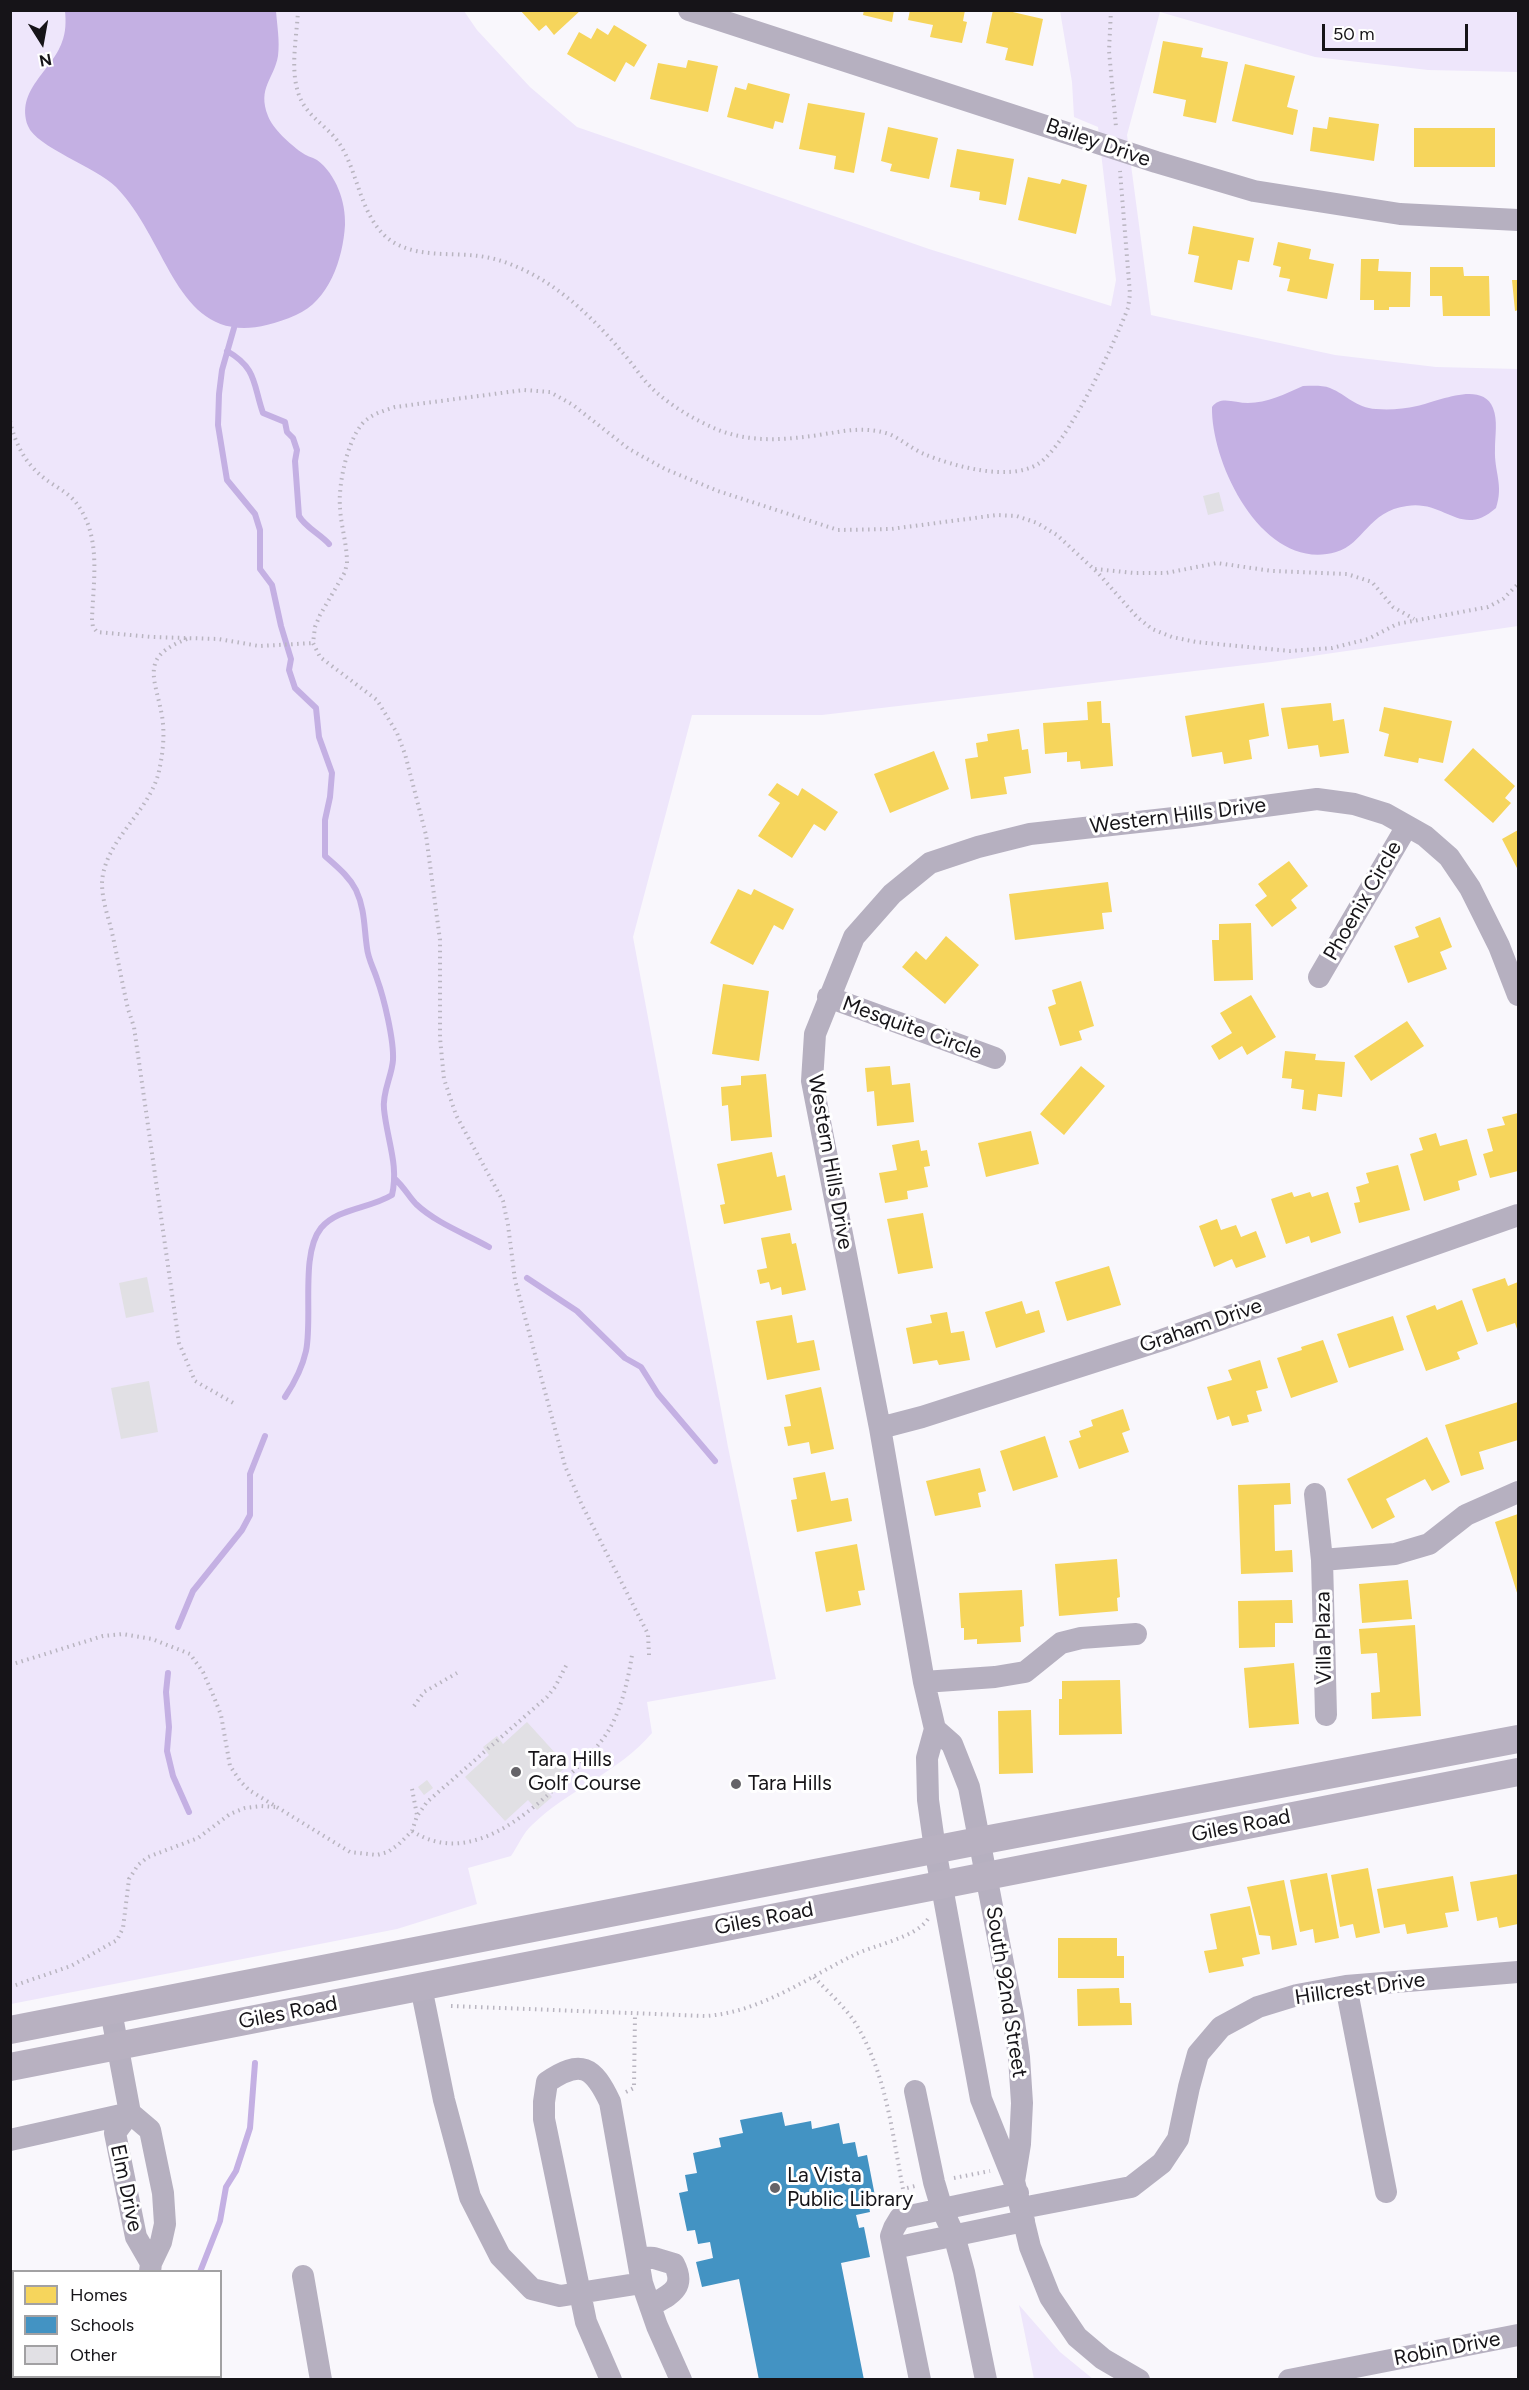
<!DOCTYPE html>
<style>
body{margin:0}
#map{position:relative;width:1529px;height:2390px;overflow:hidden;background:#f9f7fc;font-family:Figtree,sans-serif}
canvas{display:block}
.frame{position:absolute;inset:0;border:12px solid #161418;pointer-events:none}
.legend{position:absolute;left:12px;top:2270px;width:210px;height:108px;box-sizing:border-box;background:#fff;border:2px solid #a2a1a3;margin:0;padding:8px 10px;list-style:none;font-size:18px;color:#161418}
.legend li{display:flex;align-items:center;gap:12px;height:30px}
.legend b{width:30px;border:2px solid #a2a1a3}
.north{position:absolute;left:12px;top:12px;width:60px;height:60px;-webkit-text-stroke:4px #fff;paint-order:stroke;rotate:169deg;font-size:16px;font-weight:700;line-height:24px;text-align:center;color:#161418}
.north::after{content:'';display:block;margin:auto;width:21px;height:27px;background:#161418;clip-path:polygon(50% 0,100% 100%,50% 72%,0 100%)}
.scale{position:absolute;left:1322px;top:24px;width:146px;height:27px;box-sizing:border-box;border:3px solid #161418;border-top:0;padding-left:8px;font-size:18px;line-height:21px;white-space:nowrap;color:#161418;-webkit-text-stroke:4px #fff;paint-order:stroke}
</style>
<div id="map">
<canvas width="1529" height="2390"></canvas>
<div class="frame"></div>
<ul class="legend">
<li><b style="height:16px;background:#f6d55c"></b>Homes</li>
<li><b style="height:16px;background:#4393c3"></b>Schools</li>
<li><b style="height:16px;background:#e1e0e4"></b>Other</li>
</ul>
<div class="north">N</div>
<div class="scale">50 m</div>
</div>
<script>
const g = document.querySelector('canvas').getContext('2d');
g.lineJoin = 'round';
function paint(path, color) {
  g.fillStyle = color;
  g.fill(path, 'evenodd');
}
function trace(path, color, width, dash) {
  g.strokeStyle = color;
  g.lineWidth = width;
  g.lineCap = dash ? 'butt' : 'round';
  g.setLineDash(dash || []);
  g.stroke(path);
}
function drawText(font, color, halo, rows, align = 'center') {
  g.font = font + ' Figtree,sans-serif';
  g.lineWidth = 6;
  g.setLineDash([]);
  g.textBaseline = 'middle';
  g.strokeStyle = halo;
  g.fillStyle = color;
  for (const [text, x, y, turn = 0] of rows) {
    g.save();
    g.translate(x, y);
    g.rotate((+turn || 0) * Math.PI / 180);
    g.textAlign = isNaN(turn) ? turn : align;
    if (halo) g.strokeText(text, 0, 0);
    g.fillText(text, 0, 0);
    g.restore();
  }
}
paint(new Path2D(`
 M11 11H464L477 30 530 87 577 127 929 249 1111 306 1116 280 1098 127 1074 117 1072 82 1060 11H1518V72L1428 70 1315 57 1160 12 1127 135 1151 315 1335 355 1436 367 1518 369V626L1271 662 822 715H692L633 937 728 1447 776 1679 647 1702 652 1733C619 1772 568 1790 532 1825 523 1833 518 1846 511 1856L468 1868 477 1904 397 1929 11 2004Z
 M1019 2305 1060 2352 1093 2379H1034Z`), '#eee6fb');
paint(new Path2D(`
 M65 11H276C277 25 280 41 278 56 274 79 257 88 268 116 273 129 290 144 301 152 306 156 312 157 317 160 336 174 346 202 345 225 343 259 329 301 296 315 177 367 176 249 116 187 96 167 36 147 28 126 15 90 52 71 62 42 66 32 66 21 65 11Z
 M1303 386C1312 386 1322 385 1330 388 1347 395 1356 408 1376 409 1390 410 1404 409 1417 406 1437 402 1482 380 1493 408 1498 420 1495 436 1495 449 1494 472 1504 485 1496 508 1461 539 1446 500 1407 506 1368 511 1364 544 1336 552 1264 573 1211 465 1212 407 1220 395 1235 403 1248 403 1267 403 1285 394 1303 386Z`), '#c4b0e3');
paint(new Path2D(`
 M520 10H581L554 35 546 25 539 31Z
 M864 10H894L892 22 863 15Z
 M910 10H965L963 21 967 22 962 43 930 37 933 25 908 20Z
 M993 10H1004L1043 19 1033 66 1005 60 1008 48 986 43Z
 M614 25 647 45 634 67 626 62 615 82 567 54 579 32 591 39 597 28 608 35Z
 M1163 41 1203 48 1201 57 1228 62 1216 123 1183 116 1186 100 1153 93Z
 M688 60 718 66 708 112 650 99 658 63 686 68Z
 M1245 64 1295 76 1287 107 1298 110 1293 135 1232 121Z
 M748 83 790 94 783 123 775 121 773 129 727 117 735 87 746 90Z
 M808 103 865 113 854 173 834 169 836 156 799 149Z
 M1329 117 1379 124 1374 161 1310 151 1313 127 1327 129Z
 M888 127 938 138 929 179 890 171 892 164 881 161Z
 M1414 128H1495V167H1414Z
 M957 149 1014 159 1006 205 979 200 980 192 950 187Z
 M1028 177 1060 184 1062 179 1087 185 1076 234 1018 220Z
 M1193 226 1254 238 1249 262 1238 260 1232 290 1194 282 1199 256 1188 254Z
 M1278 242 1311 249 1309 259 1334 264 1327 299 1287 291 1290 279 1279 277 1281 267 1273 265Z
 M1361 259H1379L1378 271 1411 272 1410 307H1389V310H1374V300H1360Z
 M1430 267H1463L1464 276H1489L1490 316H1443L1442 296H1430Z
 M1512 280H1518V310L1515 311Z
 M1101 701 1102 723H1110L1113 766 1081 769 1080 761 1067 762V752L1045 754 1043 723 1088 720 1087 702Z
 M1264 703 1269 736 1249 740 1252 759 1224 764 1222 752 1192 757 1185 716Z
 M1331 703 1333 721 1344 719 1349 753 1320 757 1318 745 1288 749 1281 708Z
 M1384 707 1452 721 1443 763 1419 758 1418 763 1384 756 1389 734 1379 731Z
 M1019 729 1022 750 1028 749 1031 773 1004 777 1007 794 971 799 965 759 978 757 976 743 988 741 987 734Z
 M1473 748 1515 786 1505 798 1511 803 1493 823 1444 780Z
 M934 751 949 789 890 813 874 774Z
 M777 783 798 796 802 788 838 812 825 831 814 824 792 858 758 836 780 803 768 795Z
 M1518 830V870L1502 839Z
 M1289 861 1308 886 1291 900 1297 908 1272 927 1255 905 1267 896 1258 884Z
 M1108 882 1112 912 1102 913 1104 929 1015 940 1009 894Z
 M738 889 751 895 754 889 794 909 783 930 774 925 753 965 710 943Z
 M1440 917 1452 947 1440 952 1447 969 1408 983 1394 946 1419 937 1415 927Z
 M1251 923 1253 980 1214 981 1212 940H1219V924Z
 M946 936 979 965 945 1004 902 967 916 951 926 960Z
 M1081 981 1094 1026 1079 1031 1082 1040 1060 1046 1048 1007 1056 1004 1052 990Z
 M723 984 769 991 759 1061 712 1054Z
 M1251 995 1276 1037 1247 1055 1242 1046 1219 1060 1211 1046 1232 1033 1220 1013Z
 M1407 1021 1424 1046 1371 1081 1354 1056Z
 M1285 1051 1316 1054 1315 1060 1345 1062 1342 1097 1318 1094 1316 1111 1302 1109 1304 1090 1291 1088 1292 1079 1282 1078Z
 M890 1066 892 1085 910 1083 914 1122 877 1126 874 1091 867 1092 865 1068Z
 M1081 1066 1105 1086 1064 1135 1040 1114Z
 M766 1074 772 1137 731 1141 728 1105 722 1106 721 1087 741 1085V1076Z
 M1518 1113V1171L1490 1178 1483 1154 1493 1151 1487 1129 1505 1125 1502 1117Z
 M1031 1131 1039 1164 986 1177 978 1143Z
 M1436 1133 1440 1146 1467 1139 1477 1175 1458 1181 1460 1190 1424 1201 1410 1154 1423 1150 1419 1138Z
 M919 1140 921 1151 927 1150 930 1166 924 1167 928 1187 907 1191 908 1199 885 1203 879 1173 897 1170 892 1145Z
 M772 1152 777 1177 785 1175 792 1210 724 1224 720 1205 725 1204 717 1164Z
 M1398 1165 1410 1210 1359 1223 1354 1203 1360 1202 1356 1187 1369 1183 1366 1173Z
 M1292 1192 1294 1197 1310 1192 1312 1197 1328 1192 1341 1233 1311 1243 1309 1236 1286 1244 1271 1199Z
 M923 1213 933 1268 898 1274 887 1219Z
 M1217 1219 1221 1230 1236 1225 1241 1237 1256 1231 1266 1257 1236 1268 1232 1259 1214 1267 1199 1226Z
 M790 1233 792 1244 796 1243 806 1290 782 1295 781 1287 771 1290 769 1282 760 1284 757 1270 767 1268 761 1238Z
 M1109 1266 1121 1305 1067 1321 1055 1282Z
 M1505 1278 1508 1286 1518 1282V1332L1515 1323 1487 1332 1472 1289Z
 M1462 1300 1478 1344 1457 1352 1460 1359 1426 1371 1406 1316 1435 1305 1437 1310Z
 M1022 1301 1026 1314 1039 1310 1045 1332 996 1348 985 1312Z
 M947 1312 951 1333 964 1331 970 1360 939 1365 937 1360 913 1364 906 1328 932 1323 930 1315Z
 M792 1315 797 1343 814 1340 820 1370 767 1380 756 1321Z
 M1393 1316 1404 1350 1349 1368 1337 1334Z
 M1323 1340 1338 1382 1291 1398 1277 1358 1302 1350 1301 1347Z
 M1260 1360 1268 1388 1256 1391 1262 1411 1247 1415 1249 1422 1232 1426 1229 1416 1217 1420 1207 1387 1232 1380 1228 1370Z
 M821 1387 834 1449 811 1454 809 1442 788 1446 784 1427 791 1426 785 1395Z
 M1518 1402V1440L1479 1452 1484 1469 1461 1476 1445 1425Z
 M1123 1409 1130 1430 1122 1433 1129 1452 1079 1469 1069 1441 1081 1437 1079 1431 1093 1426 1091 1420Z
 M1045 1436 1058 1477 1013 1491 1000 1451Z
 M1427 1437 1450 1482 1432 1491 1425 1479 1386 1499 1395 1517 1372 1529 1347 1479Z
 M980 1468 986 1491 978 1493 981 1507 935 1516 926 1481Z
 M825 1472 831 1501 848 1498 852 1521 797 1532 791 1500 797 1499 793 1478Z
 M1290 1483 1291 1504 1274 1505 1275 1551 1292 1550 1293 1572 1241 1574 1238 1485Z
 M1518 1514V1596L1495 1522Z
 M857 1544 865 1590 858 1591 861 1605 826 1612 815 1552Z
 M1117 1559 1120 1597 1117 1598 1118 1611 1059 1616 1055 1564Z
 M1408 1580 1412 1619 1362 1623 1359 1584Z
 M1022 1590 1024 1626 1020 1627 1021 1642 977 1644V1639L964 1640V1628H961L959 1593Z
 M1292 1600 1293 1623H1275V1647L1239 1648 1238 1601Z
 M1415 1625 1421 1716 1372 1719 1371 1693 1380 1692 1377 1653 1361 1654 1359 1629Z
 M1294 1663 1299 1724 1249 1728 1244 1668Z
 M1120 1680 1122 1734 1059 1735V1699H1062V1681Z
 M1031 1710 1033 1773 999 1774 998 1711Z
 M1368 1868 1380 1933 1356 1938 1353 1924 1340 1927 1331 1875Z
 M1327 1873 1339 1938 1315 1943 1313 1929 1300 1932 1290 1880Z
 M1518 1874V1924L1499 1928 1497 1917 1477 1921 1470 1882Z
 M1453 1876 1459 1911 1445 1913 1448 1927 1407 1934 1405 1924 1384 1928 1377 1889Z
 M1284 1880 1297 1945 1272 1950 1270 1936 1259 1935 1247 1887Z
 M1250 1906 1260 1954 1242 1958 1244 1966 1209 1973 1204 1951 1217 1949 1210 1914Z
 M1058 1938H1117V1956H1124V1978H1058Z
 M1119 1988 1120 2003H1131L1132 2025 1078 2026 1077 1989Z`), '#f6d55c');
paint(new Path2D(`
 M782 2112 785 2126 811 2121 812 2129 839 2123 843 2144 855 2142 858 2157 867 2155 875 2196 867 2197 870 2212 856 2215 859 2228 864 2227 870 2257 841 2263 864 2380H759L739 2279 702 2287 696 2262 713 2258 710 2242 698 2244 695 2230 687 2231 679 2193 688 2191 685 2175 697 2173 693 2153 721 2147 719 2138 743 2133 740 2120Z`), '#4393c3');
trace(new Path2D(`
 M234 328 222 370 219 394 218 425 227 480 255 514 260 530V569L272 585 281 626 291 659 289 670 295 688 316 708 319 737 332 773 330 797 325 820V856C336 866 349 876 356 890 365 909 364 928 367 948 368 959 374 969 377 979 384 998 394 1040 393 1060 392 1076 382 1092 384 1109 387 1140 399 1165 392 1195 369 1209 338 1208 321 1228 300 1254 313 1318 306 1351 302 1369 295 1382 285 1397
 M227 351C257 368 253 384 263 413L285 422 287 432 293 438 297 450 295 461 299 516C305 527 320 534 329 544
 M395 1179C404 1187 409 1197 416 1204 436 1223 466 1234 489 1247
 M527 1278 577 1311 625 1358 641 1367 658 1394 715 1461
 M178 1627 193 1591 242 1530 250 1515V1474L265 1436
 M168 1673 166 1692 169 1727 167 1751 173 1776 189 1812
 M200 2272 220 2221 226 2187 236 2171 250 2128 255 2063
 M185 2380 186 2376`), '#c4b0e3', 6);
paint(new Path2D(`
 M1219 492 1224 511 1208 515 1203 496Z
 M147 1277 154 1312 126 1318 119 1283Z
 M149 1381 158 1432 121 1439 111 1388Z
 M527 1722 567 1766 543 1787 552 1797 537 1810 528 1800 505 1821 465 1777 489 1755 483 1747 497 1736 503 1744Z
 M427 1780 433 1788 424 1795 418 1787Z`), '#e1e0e4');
trace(new Path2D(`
 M298 10C297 36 290 67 298 92 305 117 328 125 341 146 358 174 360 211 384 235 409 259 448 252 479 256 495 258 509 263 524 270 562 288 595 320 622 352 634 365 643 381 656 392 673 407 695 420 716 429 750 443 784 440 819 435 844 431 864 426 889 434 901 439 912 449 924 454 953 466 1009 482 1038 464 1067 446 1115 342 1128 308L1130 294 1120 171
 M1111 10 1109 51 1116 127
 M10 421C16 447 27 466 48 481 58 488 70 494 77 504 102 537 93 582 92 620L93 627 97 632 152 637 218 639 259 646 313 643
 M1095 569 1134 573H1166L1217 563 1272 571 1347 574 1372 582 1393 607 1414 619
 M187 639C139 657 155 677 162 716 165 734 163 753 159 771 150 812 104 840 102 883 102 898 107 914 111 928 117 955 122 982 128 1009L134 1027 179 1343 195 1381 235 1404
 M649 1655 648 1634 582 1505 565 1466 515 1280 508 1225 503 1201 456 1115 444 1079 440 1038V940L426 835 405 754 397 733 377 700 320 657 313 643 315 627 320 615 345 572 347 563C347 544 341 526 340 508 338 485 347 442 362 424 371 414 383 411 395 407L524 390 550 392 573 405 629 449 665 469 718 491 838 530 891 529 997 515 1017 516 1037 523 1057 535 1098 573 1137 617 1152 629 1172 637 1196 642 1290 651 1332 648 1368 639 1397 624 1488 607 1503 599 1518 584
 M10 1665 103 1636 123 1634 152 1639 190 1654 203 1672 214 1697 221 1715 230 1766 240 1781 249 1790 350 1852 377 1855 388 1852 399 1844 412 1831 417 1816 427 1802 547 1697 555 1687 568 1662
 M414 1706 424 1692 457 1673
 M412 1789 417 1815
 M412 1831C468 1867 525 1817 564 1780 579 1766 595 1751 607 1733 621 1711 628 1681 632 1655
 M814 1977C827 1991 843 2005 854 2021 886 2071 892 2132 903 2189L915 2186
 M10 1987 71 1966 117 1940 123 1928 129 1879 138 1865 148 1857 198 1838 230 1814 245 1808 261 1806 276 1807
 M451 2006 706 2016C761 2012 807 1978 854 1955 874 1945 915 1938 928 1919
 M626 2092 634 2088 635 2014
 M954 2178 990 2171`), '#b9b5c0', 4, [1.5, 4.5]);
trace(new Path2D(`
 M689 10 1156 162 1254 191 1400 214 1518 220
 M1319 977 1407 826
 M828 997 995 1058
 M880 1428 922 1417 1162 1340 1518 1215
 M1315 1494 1322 1560 1326 1715
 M1322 1560 1395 1554 1429 1544 1466 1515 1518 1492
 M924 1682 995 1677 1025 1672 1061 1643 1081 1638 1136 1634
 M935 1729 952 1744 969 1787 1013 2015 1019 2057 1022 2103 1020 2144 1014 2181
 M1346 1986 1386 2192
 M421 1987 444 2100 470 2197 500 2256 532 2289 560 2296 642 2283
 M111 2011 130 2113 115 2133 136 2237 151 2263 150 2272
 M915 2091 934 2182 942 2209 954 2235 964 2272 986 2380
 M10 2140 130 2113 150 2130 163 2193 165 2224 161 2242 151 2263
 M1022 2208 1131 2187 1162 2163 1178 2139 1189 2087 1198 2054 1221 2027 1258 2007 1297 1995 1346 1986 1518 1972
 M894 2248 1024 2221
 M638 2257 654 2258 674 2264C687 2289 669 2295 650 2306
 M303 2276 321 2380
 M98 2380V2376
 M134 2380V2376
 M611 2380 586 2322 544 2119V2102L547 2082C581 2059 593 2066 610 2102L642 2283 657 2326 681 2380
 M920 2380 891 2236 894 2228 900 2218 1018 2193
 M1139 2380 1103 2359 1077 2337 1050 2297 1030 2247 1014 2181 981 2099 935 1849 928 1800 927 1758 935 1729 924 1682 880 1428 812 1081 815 1034 854 937 892 894 930 863 978 847 1030 834 1183 817 1317 799 1354 804 1386 814 1425 836 1449 857 1470 888 1499 946 1518 995
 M1289 2380 1518 2335`), '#b6b0c0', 22);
trace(new Path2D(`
 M10 2030 979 1841 1518 1739
 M10 2067 1518 1772`), '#b8b1c1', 28);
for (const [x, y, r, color] of [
 [516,1772,6,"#656368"],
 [736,1784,6,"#656368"],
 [775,2188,6,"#656368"]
]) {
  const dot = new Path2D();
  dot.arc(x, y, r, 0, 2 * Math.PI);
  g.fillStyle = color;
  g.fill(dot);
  trace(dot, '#fff', 2);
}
drawText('21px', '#161418', '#fff', [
 ["Bailey Drive",1098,143,19],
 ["Western Hills Drive",1178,816,-7],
 ["Phoenix Circle",1363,901,-60],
 ["Mesquite Circle",912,1028,20],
 ["Western Hills Drive",830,1162,80],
 ["Graham Drive",1201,1326,-19],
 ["Villa Plaza",1324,1638,-91],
 ["Giles Road",1241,1826,-11],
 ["Giles Road",764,1919,-11],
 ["Hillcrest Drive",1360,1989,-8],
 ["South 92nd Street",1006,1992,81],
 ["Giles Road",288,2013,-11],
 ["Elm Drive",126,2188,78],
 ["Robin Drive",1447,2349,-11]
]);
drawText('21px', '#161418', '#fff', [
 ["Tara Hills",528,1760],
 ["Golf Course",528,1784],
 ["Tara Hills",748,1784],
 ["La Vista",787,2176],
 ["Public Library",787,2200]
], 'left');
</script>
